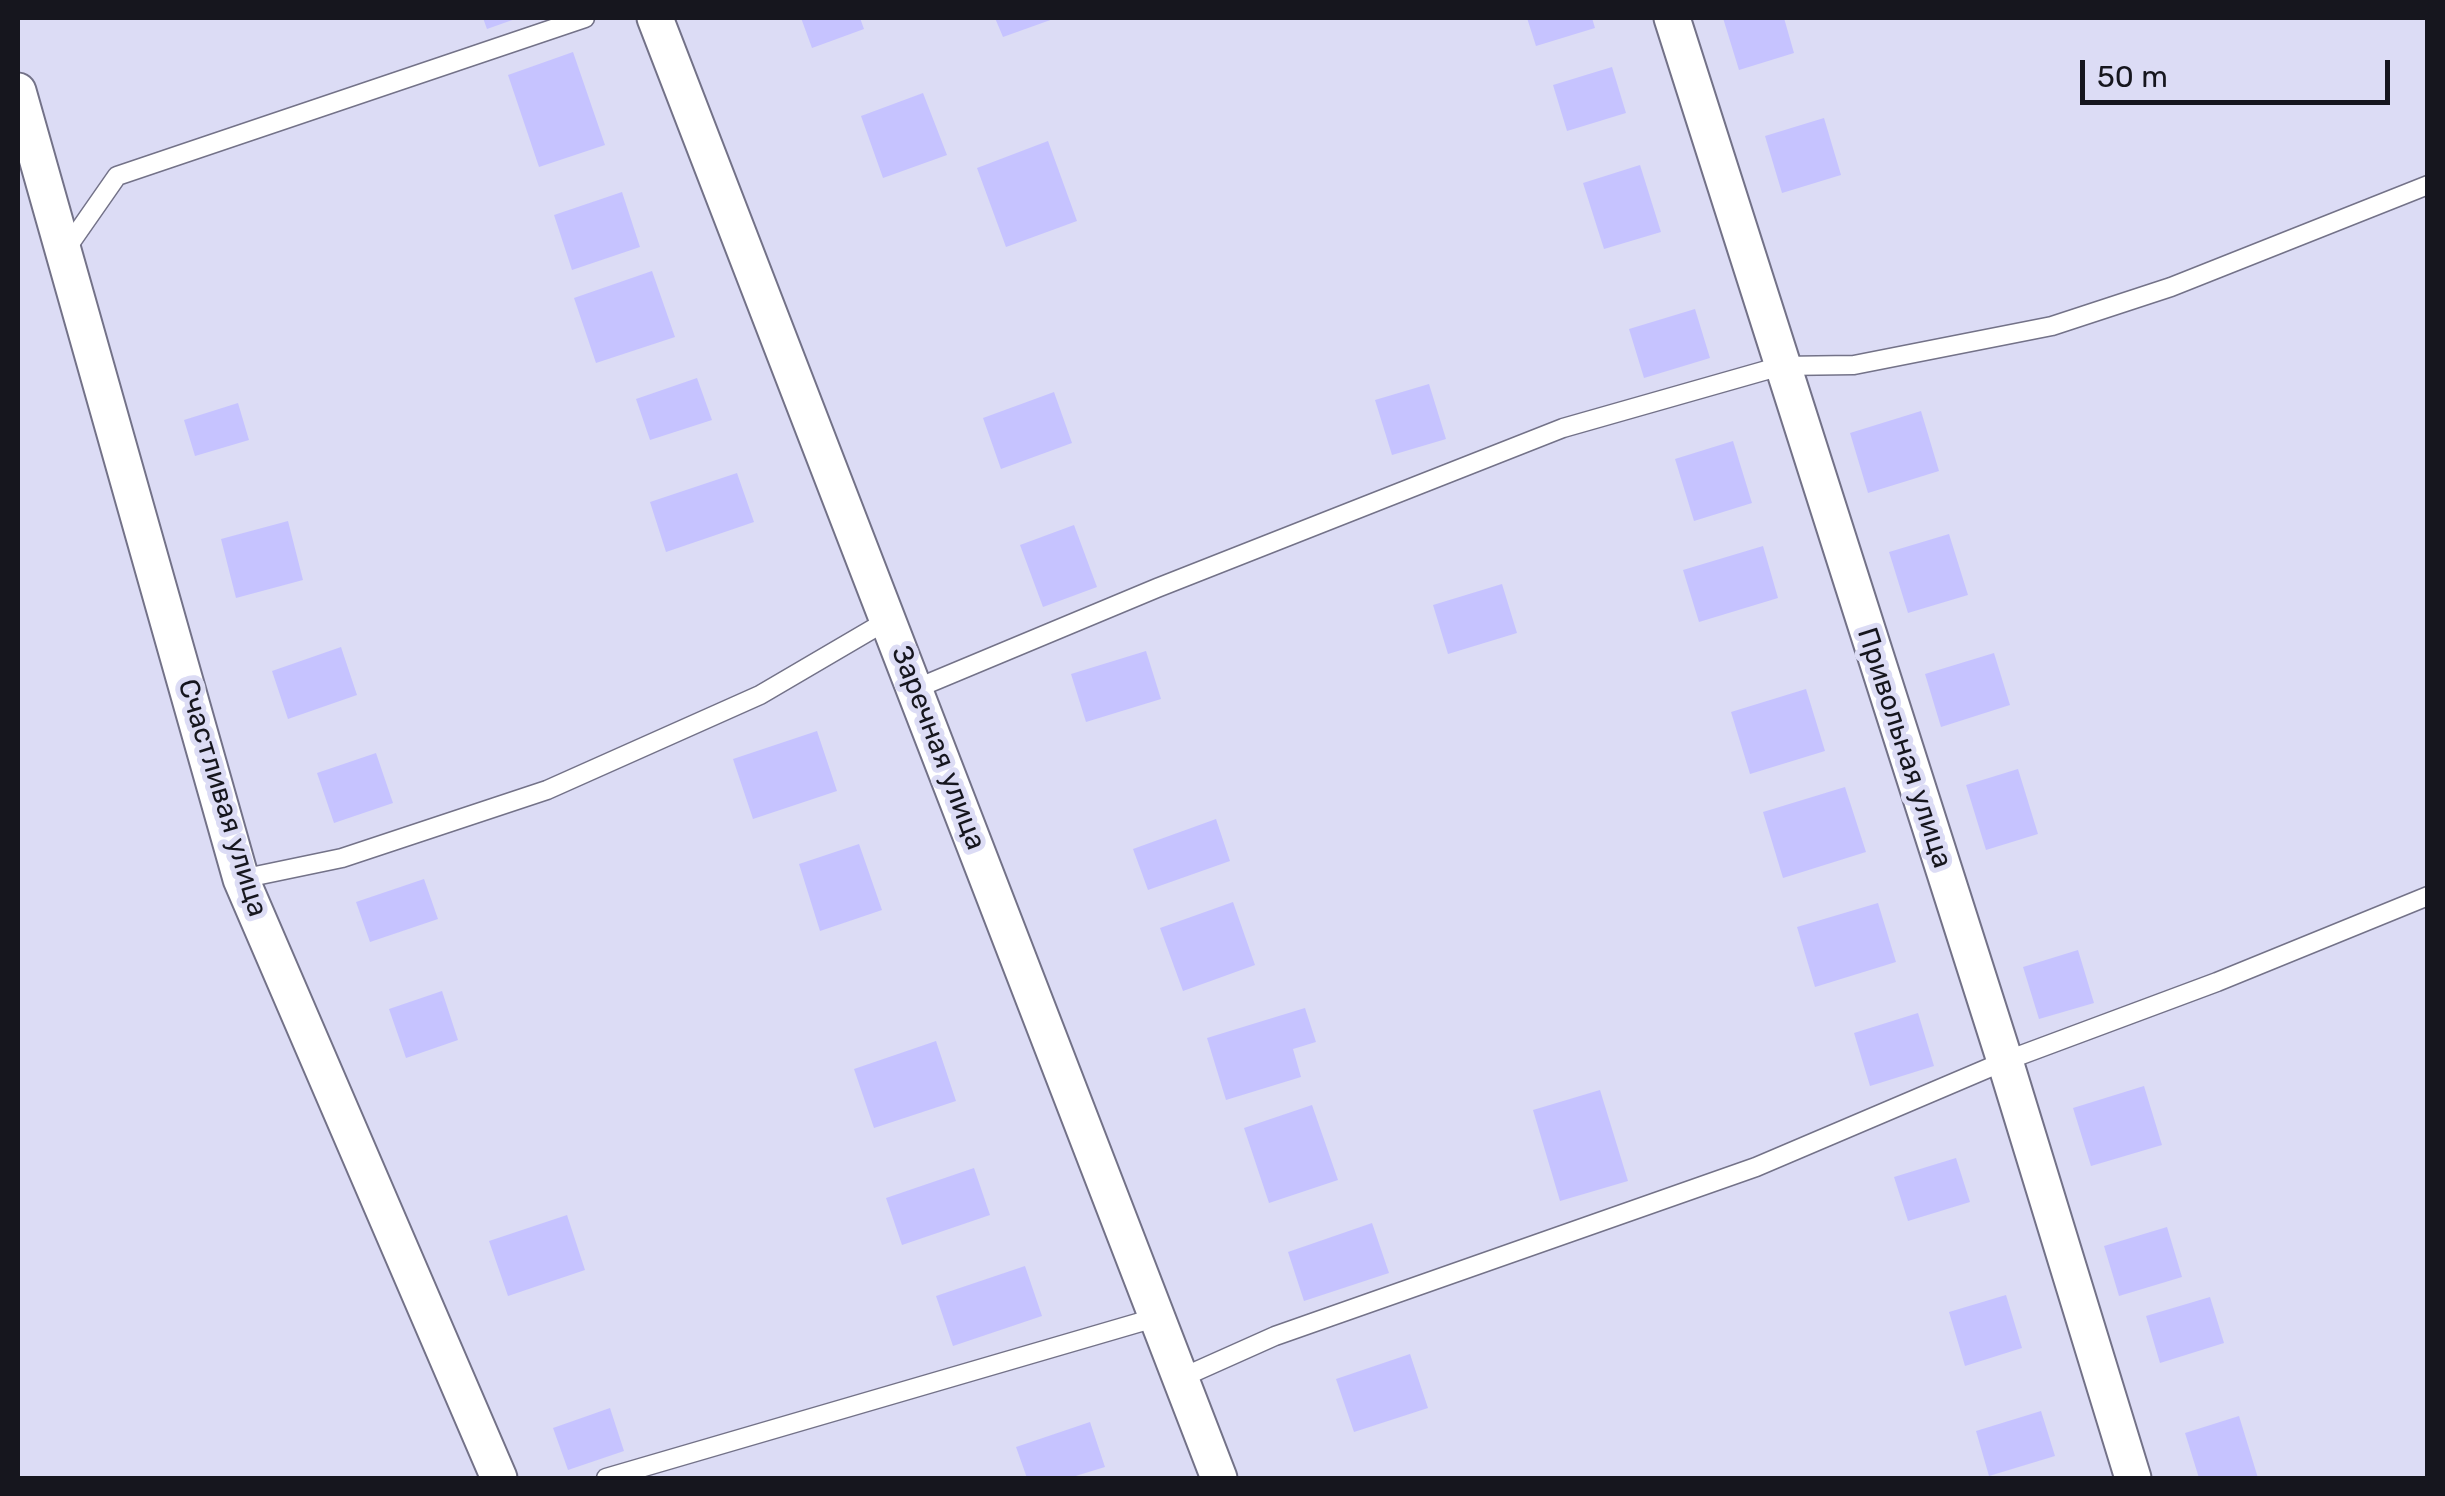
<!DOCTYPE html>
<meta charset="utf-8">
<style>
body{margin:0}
#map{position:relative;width:2445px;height:1496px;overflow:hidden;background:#dcdcf5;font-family:Rubik,sans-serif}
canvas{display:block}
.frame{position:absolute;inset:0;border:20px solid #16161e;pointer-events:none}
.scale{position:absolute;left:2080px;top:60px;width:310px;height:45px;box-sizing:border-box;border:5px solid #16161e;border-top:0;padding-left:12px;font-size:30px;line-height:35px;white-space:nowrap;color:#16161e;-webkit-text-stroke:8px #dcdcf5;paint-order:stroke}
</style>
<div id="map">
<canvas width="2445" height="1496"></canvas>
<div class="frame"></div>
<div class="scale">50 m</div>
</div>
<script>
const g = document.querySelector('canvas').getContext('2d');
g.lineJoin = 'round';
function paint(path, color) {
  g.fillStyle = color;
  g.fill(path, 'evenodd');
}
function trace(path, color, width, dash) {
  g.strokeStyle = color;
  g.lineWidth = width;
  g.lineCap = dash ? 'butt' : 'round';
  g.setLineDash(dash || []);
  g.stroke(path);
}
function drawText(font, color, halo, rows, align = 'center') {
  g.font = font + ' Rubik,sans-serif';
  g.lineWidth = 10;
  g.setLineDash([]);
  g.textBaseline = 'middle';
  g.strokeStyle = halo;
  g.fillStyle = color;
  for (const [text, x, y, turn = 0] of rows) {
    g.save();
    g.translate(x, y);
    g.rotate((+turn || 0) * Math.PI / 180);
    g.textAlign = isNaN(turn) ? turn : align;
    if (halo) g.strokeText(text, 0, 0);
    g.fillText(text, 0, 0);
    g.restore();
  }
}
paint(new Path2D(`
 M483 18H518L487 29Z
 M801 18H860L864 29 812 48Z
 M995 18H1056L1003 37Z
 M1527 18H1592L1595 28 1536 46Z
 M1723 18H1784L1794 53 1739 70Z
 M573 52 605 145 539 167 508 75Z
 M1612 67 1626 113 1567 131 1553 85Z
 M923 93 947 155 883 178 861 116Z
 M1824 118 1841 175 1782 193 1765 136Z
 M1048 141 1077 221 1006 247 977 168Z
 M1640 165 1661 232 1604 249 1583 183Z
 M622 192 640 247 572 270 554 215Z
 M652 271 675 337 596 363 574 298Z
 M1695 309 1710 358 1644 378 1629 329Z
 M697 378 712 420 650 440 636 399Z
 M1429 384 1446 439 1392 455 1375 400Z
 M1054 392 1072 443 1001 469 983 418Z
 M238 403 249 440 195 456 184 420Z
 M1921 411 1939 471 1868 493 1850 433Z
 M1733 441 1752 503 1694 521 1675 459Z
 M737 473 754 522 666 552 650 502Z
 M288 521 303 580 236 598 221 539Z
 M1074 525 1097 587 1043 607 1020 545Z
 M1949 534 1968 595 1908 613 1889 552Z
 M1763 546 1778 598 1699 622 1683 570Z
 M1502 584 1517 633 1448 654 1433 605Z
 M341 647 357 695 288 719 272 671Z
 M1146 651 1161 699 1086 722 1071 674Z
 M1994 653 2010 705 1941 727 1925 674Z
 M1806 689 1825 751 1750 774 1731 712Z
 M817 731 837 791 753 819 733 759Z
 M376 753 393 803 334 823 317 773Z
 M2018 769 2038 834 1986 850 1966 785Z
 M1845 787 1866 852 1783 878 1763 812Z
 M1216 819 1230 861 1148 890 1133 849Z
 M859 844 882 910 820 931 799 864Z
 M424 879 438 919 370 942 356 902Z
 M1233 902 1255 965 1183 991 1160 928Z
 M1878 903 1896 962 1815 987 1797 927Z
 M2078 950 2094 1003 2039 1019 2023 967Z
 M442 991 458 1040 406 1058 389 1009Z
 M1305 1008 1316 1042 1293 1049 1301 1077 1226 1100 1207 1038Z
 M1918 1013 1934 1066 1870 1086 1854 1033Z
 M936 1041 956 1101 874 1128 854 1069Z
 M2144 1086 2162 1145 2091 1166 2073 1108Z
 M1600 1090 1628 1181 1560 1201 1533 1110Z
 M1312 1105 1338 1180 1269 1203 1244 1128Z
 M1956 1158 1970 1202 1908 1221 1894 1177Z
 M974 1168 990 1215 902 1245 886 1198Z
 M567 1215 585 1270 508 1296 489 1241Z
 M1372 1223 1389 1273 1304 1301 1288 1252Z
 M2167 1227 2182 1277 2119 1296 2104 1246Z
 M1025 1266 1042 1316 953 1346 936 1296Z
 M2006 1295 2022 1348 1965 1366 1949 1312Z
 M2210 1297 2224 1343 2160 1363 2146 1316Z
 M1410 1354 1428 1408 1354 1432 1336 1379Z
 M610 1408 624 1451 568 1470 553 1428Z
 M2041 1411 2055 1456 1989 1476 1976 1431Z
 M2239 1416 2258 1478H2199L2185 1433Z
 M1090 1422 1105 1467 1069 1478H1027L1016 1447Z`), '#c6c3ff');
const service = new Path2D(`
 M64 252 117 176 585 18
 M915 689 1157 588 1563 428 1781 366 1854 365 2052 326 2171 287 2428 185
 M241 879 342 858 547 790 760 695 888 620
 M1181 1378 1275 1336 1756 1167 2005 1061 2217 982 2428 896
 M606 1478 1158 1317`);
const minor = new Path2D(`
 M655 18 1219 1478
 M1672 18 2005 1061 2133 1478
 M18 91 241 879 499 1478`);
trace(service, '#737288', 21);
trace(minor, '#737288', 39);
trace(service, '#fff', 18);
trace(minor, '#fff', 35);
drawText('28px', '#16161e', '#dcdcf5', [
 ["Заречная улица",938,748,69],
 ["Привольная улица",1904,748,72],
 ["Счастливая улица",222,798,73]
]);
</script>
